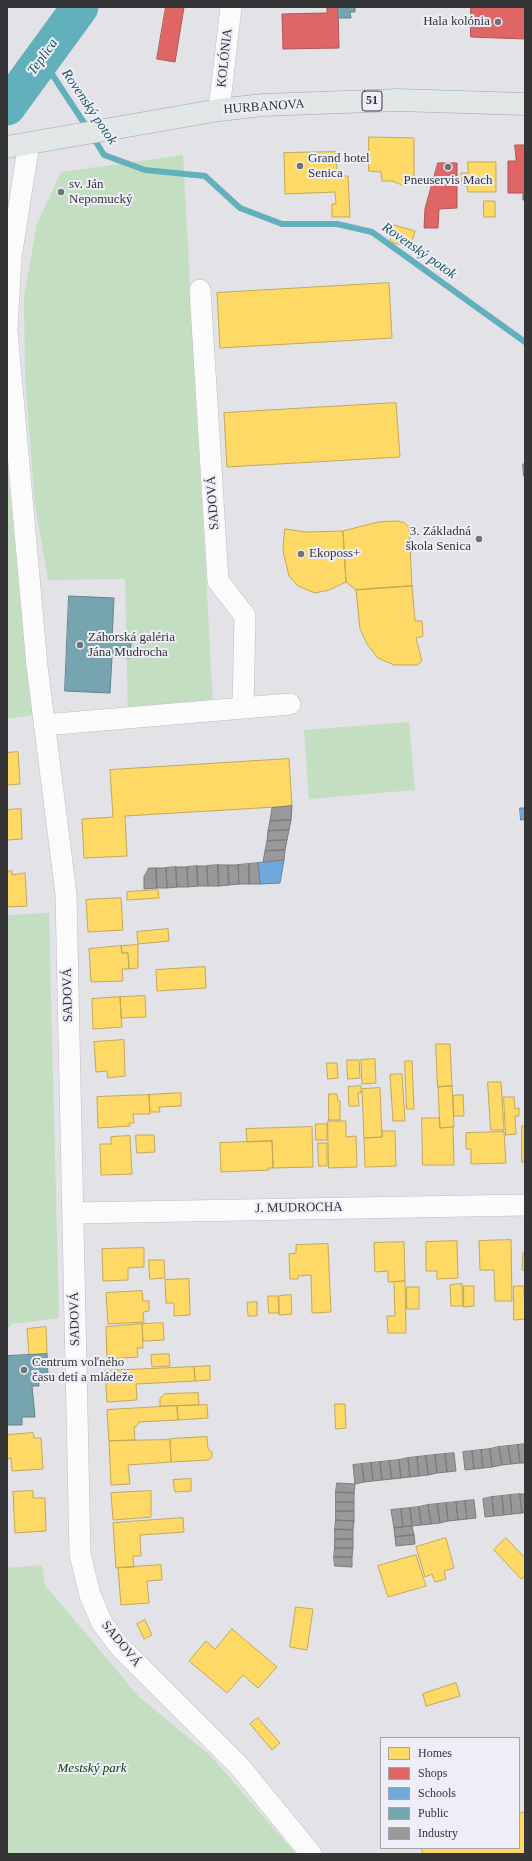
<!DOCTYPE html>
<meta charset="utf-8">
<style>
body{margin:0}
#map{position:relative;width:532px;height:1861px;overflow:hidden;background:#e2e2e7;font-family:Georgia,serif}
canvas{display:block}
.frame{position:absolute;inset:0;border:8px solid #353538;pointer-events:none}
.legend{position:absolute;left:380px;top:1737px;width:140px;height:112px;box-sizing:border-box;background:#edeef7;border:1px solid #a3a4ab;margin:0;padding:5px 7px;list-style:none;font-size:12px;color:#353538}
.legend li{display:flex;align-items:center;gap:8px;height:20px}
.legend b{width:20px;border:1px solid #a3a4ab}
</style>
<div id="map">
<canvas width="532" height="1861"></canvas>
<div class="frame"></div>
<ul class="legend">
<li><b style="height:11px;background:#ffd966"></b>Homes</li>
<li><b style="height:11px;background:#e06666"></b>Shops</li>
<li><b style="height:11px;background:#6fa8dc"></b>Schools</li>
<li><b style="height:11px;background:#76a5af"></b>Public</li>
<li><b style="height:11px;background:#999"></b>Industry</li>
</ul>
</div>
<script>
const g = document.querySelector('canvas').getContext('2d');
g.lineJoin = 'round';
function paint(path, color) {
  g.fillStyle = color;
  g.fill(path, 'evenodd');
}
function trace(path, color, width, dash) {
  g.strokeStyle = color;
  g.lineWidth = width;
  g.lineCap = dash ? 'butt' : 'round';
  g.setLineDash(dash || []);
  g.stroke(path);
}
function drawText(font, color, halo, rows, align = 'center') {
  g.font = font + ' Georgia,serif';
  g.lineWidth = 4;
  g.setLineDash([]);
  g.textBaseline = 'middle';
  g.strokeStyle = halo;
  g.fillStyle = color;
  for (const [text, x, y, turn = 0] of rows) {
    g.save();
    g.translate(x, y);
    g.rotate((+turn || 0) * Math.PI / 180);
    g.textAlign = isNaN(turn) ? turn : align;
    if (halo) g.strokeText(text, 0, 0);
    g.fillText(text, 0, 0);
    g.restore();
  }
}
paint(new Path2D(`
 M183 155 213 704 128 715 125 579 48 580 35 506 25 377 24 296 37 224 61 172Z
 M7 464 32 715 7 719Z
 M409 722 415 790 309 799 304 730Z
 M49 913 59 1318 12 1324 7 1330V915Z
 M42 1565 45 1585 139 1697 211 1756 296 1854H7V1568Z`), '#c4dec1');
const homes = new Path2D(`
 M369 137 414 138V176L412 181 402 185 392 181H382L381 172 369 171Z
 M336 152 337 176H348L350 217H332V204H336L335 192 285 194 284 153Z
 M468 162H496V192H468L467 186 461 185V173H468Z
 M484 201H495V217H484Z
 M394 225 415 231 410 247 390 242Z
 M389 283 392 338 220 348 217 293Z
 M396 403 400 457 227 467 224 413Z
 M398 521 405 523 409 528 412 586 356 590 346 582 343 531 378 522Z
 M285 529 306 532 343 531 346 582 329 590 315 593 298 586 289 576 283 551Z
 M412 586 415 621H422L423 636 416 638 422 661 417 665H394L378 658 367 644 360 629 356 590Z
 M18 752 20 784 7 785V753Z
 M289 759 292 806 125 816 127 856 84 858 82 819 113 817 110 770Z
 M21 809 22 839 7 840V810Z
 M7 871H12V875L25 873 27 906 7 907Z
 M158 890 159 898 127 900V892Z
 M121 898 123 930 88 932 86 900Z
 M168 929 169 941 138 944 137 932Z
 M138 945V968L129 969 128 953H122L121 946Z
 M121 946 122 953H128L129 969H122L123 981 91 982 89 949Z
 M205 967 206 988 157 991 156 970Z
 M145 996 146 1017 121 1018 120 997Z
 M120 997 122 1027 93 1029 92 999Z
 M124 1040 125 1076 108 1078 107 1071 96 1072 94 1042Z
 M436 1044H450L452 1086 438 1087Z
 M375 1059 376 1083 362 1084 361 1060Z
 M347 1060H359L360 1078 348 1079Z
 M405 1061H412L414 1109H407Z
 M327 1063H337L338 1078 328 1079Z
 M402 1074 405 1121H393L390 1075Z
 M488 1082H501L504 1130H491Z
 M361 1086V1093H358L359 1106H349L348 1087Z
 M452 1086 454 1127 440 1128 438 1087Z
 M380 1088 382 1137 364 1138 362 1089Z
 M181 1093V1106L159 1107 160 1112H150L149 1095Z
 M329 1094H337L338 1101H340V1120H329Z
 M149 1095 150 1114H133L134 1123H129L130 1126 98 1128 97 1097Z
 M463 1095 464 1116H454L453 1096Z
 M504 1097H514L515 1109 519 1108V1116H515L516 1134 506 1135Z
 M422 1118H439L440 1128 453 1127 454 1165H423Z
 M328 1121H346V1137L356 1136 357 1167 329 1168Z
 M316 1124H327V1140H316Z
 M522 1126H525V1162H522Z
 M312 1127 313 1167 273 1168 272 1141 247 1142 246 1129Z
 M382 1131H395L396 1166 365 1167 364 1138 382 1137Z
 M504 1132 506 1163 471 1164V1149H466V1133Z
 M136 1135H154L155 1152 137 1153Z
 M130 1136 132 1174 101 1175 100 1144H111V1137Z
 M272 1141 273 1168H268L269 1170 221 1172 220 1143Z
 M318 1143H327V1166H319Z
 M511 1240 512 1301H495L494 1270H480L479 1241Z
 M457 1241 458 1278 437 1279V1271H426V1242Z
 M404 1242 405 1281 388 1282V1271L375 1272 374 1243Z
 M328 1244 331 1312 312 1313 311 1275 298 1276V1279H290L289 1254 296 1253V1245Z
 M144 1248V1267L128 1268V1280L103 1281 102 1249Z
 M525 1252V1270H522L523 1253Z
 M149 1260H164L165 1278 150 1279Z
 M189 1279 190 1315 174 1316V1303H166L165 1280Z
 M405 1281 406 1333H388L387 1316H395L394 1282Z
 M462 1284 463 1306H451L450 1285Z
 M464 1286H474V1306L464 1307Z
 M514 1286H524L525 1319 514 1320Z
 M407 1287H419V1309H407Z
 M142 1291 143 1301H149V1311L143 1312 144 1322 108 1324 106 1293Z
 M291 1295 292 1314 279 1315V1296Z
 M268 1296H278L279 1313H269Z
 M257 1302V1316H248L247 1303Z
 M163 1323 164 1340 143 1341 142 1324Z
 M142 1324 143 1348H137L138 1357 107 1359 106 1327Z
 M46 1327 47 1354 29 1355 27 1329Z
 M169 1354 170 1366 152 1367 151 1355Z
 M210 1366V1380L195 1381 194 1367Z
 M194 1367 195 1381 136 1384 137 1400 107 1402 105 1371Z
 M198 1393 199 1405 160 1406V1398L165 1394Z
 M335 1404H345L346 1428 336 1429Z
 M207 1405 208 1418 178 1420 177 1406Z
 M177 1406 178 1420 139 1422 136 1427H134L135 1440 109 1441 107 1410Z
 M33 1433 34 1438H41L43 1469 12 1471 11 1458 7 1459V1435Z
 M207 1437 208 1449 212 1452V1457L209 1460 171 1462 170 1439Z
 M170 1440 171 1462 128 1465 130 1484 111 1485 109 1441Z
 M191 1479V1491L175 1492 173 1480Z
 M33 1491V1498H45L46 1531 15 1533 13 1492Z
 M151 1491V1517L113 1520 111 1493Z
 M183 1518 184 1532 140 1535 141 1556H133L134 1567 116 1568 113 1523Z
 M446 1538 454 1568 444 1571 446 1579 435 1582 432 1574 425 1577 416 1547Z
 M506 1538 525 1558V1576L521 1579 494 1550Z
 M416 1555 426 1586 388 1597 378 1566Z
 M161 1565 162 1580 147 1581 149 1603 121 1605 118 1568Z
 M296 1607 313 1609 307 1650 290 1647Z
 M145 1620 152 1635 144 1639 137 1624Z
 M232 1629 277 1667 258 1688 243 1675 227 1693 189 1661 206 1641 215 1649Z
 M456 1683 460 1696 426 1706 423 1694Z
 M258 1718 280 1743 272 1750 250 1724Z
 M525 1812V1854H423L421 1848H519V1814Z`);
paint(homes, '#ffd966');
trace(homes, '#c2a858', 1);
const shops = new Path2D(`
 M166 7H184L175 62 157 59Z
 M327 7H338L339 48 283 49 282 14 327 13Z
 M471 7H525V39L471 37Z
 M515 145H525V200H523V193H508V161H516Z
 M438 163H457V208L439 209 438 228H424L425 209Z`);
paint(shops, '#e06666');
trace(shops, '#ad5758', 1);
const schools = new Path2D(`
 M523 464H525V476H524Z
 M520 808H525V819L521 820Z
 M284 860 280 883 260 884 258 863Z`);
paint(schools, '#6fa8dc');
trace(schools, '#5e86ab', 1);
const public = new Path2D(`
 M338 7H355V12H350L351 18H338Z
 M69 596 114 598 112 640 131 641 130 658 112 657 110 693 65 691Z
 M47 1354 48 1377 38 1378 39 1386H32L35 1417H22V1425H7V1356Z`);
paint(public, '#76a5af');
trace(public, '#62838b', 1);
const industry = new Path2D(`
 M292 806 291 820 270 821 272 808Z
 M291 820 289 830 268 831 270 821Z
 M289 830 287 840 267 841 268 831Z
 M287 840 285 850 265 851 267 841Z
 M285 850 284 860 263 862 265 851Z
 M258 863 260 884H249V864Z
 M249 864V884H239L238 865Z
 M218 865 219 886H208L207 866Z
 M218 865H228L229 885 219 886Z
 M228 865H238L239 884 229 885Z
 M197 866H207L208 886H198Z
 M197 866 198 886 188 887 187 867Z
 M176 867 177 887 167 888 166 868Z
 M176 867H187L188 887H177Z
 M149 868H156L157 888 144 889V877Z
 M156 868H166L167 888H157Z
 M525 1444V1463H520L518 1445Z
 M518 1445 520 1463 511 1464 508 1446Z
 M508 1446 511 1464 502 1465 499 1447Z
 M499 1447 502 1465 492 1467 490 1449Z
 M490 1449 492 1467 483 1468 481 1450Z
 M481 1450 483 1468 474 1469 472 1451Z
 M472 1451 474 1469 465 1470 463 1452Z
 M454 1453 456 1471 447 1472 445 1454Z
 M445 1454 447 1472 437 1473 435 1455Z
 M435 1455 437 1473 428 1475 426 1456Z
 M426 1456 428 1475 419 1476 417 1457Z
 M417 1457 419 1476 410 1477 408 1458Z
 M408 1458 410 1477 401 1478 399 1460Z
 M399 1460 401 1478 392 1479 389 1461Z
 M389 1461 392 1479 382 1480 380 1462Z
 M380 1462 382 1480 373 1481 371 1463Z
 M371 1463 373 1481 364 1482 362 1464Z
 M362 1464 364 1482 355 1484 353 1465Z
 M337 1483 355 1484 354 1493 336 1492Z
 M336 1492 354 1493V1502H336Z
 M520 1494H525V1512L522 1513Z
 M520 1494 522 1513 512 1514 510 1495Z
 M510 1495 512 1514 504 1515 502 1496Z
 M502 1496 504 1515 494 1516 492 1497Z
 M492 1497 494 1516 485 1517 483 1499Z
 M474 1500 476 1518 467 1519 465 1501Z
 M465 1501 467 1519 458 1520 456 1502Z
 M336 1502H354V1511H336Z
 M456 1502 458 1520 448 1521 446 1503Z
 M446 1503 448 1521 440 1523 437 1504Z
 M437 1504 440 1523 431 1524 428 1505Z
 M428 1505 431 1524 421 1525 419 1507Z
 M419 1507 421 1525 412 1526 410 1508Z
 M410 1508 412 1526 403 1527 401 1509Z
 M401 1509 403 1527 394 1528 391 1510Z
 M336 1511H354V1521L336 1520Z
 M336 1520 354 1521 353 1530 335 1529Z
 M412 1526 414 1535 395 1537 394 1528Z
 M335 1529 353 1530V1539H335Z
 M414 1535 415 1544 396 1546 395 1537Z
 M335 1539H353V1548H335Z
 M335 1548H353L352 1557H334Z
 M334 1557H352V1567L335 1566Z`);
paint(industry, '#999');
trace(industry, '#7b7b7c', 1);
trace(new Path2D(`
 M42 59 88 129
 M93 137 104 155 145 170 205 176 240 208 282 224H337L372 232 525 342`), '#63b0bd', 6);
trace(new Path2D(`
 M7 107 80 7`), '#63b0bd', 37);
const minor = new Path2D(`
 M219 110 231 7
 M200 290 218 581 245 616 243 708
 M7 329 11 257 29 143
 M7 331 37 666 66 894 80 1554 90 1595 102 1623 120 1647 240 1767 311 1854
 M44 725 290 704
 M73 1213 525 1205`);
const major = new Path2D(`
 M7 147 219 110 263 105 398 100 525 104`);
trace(minor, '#bebec1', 22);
trace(major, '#9da9a8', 23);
trace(minor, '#fbfbfb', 21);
trace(major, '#e0e7e6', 22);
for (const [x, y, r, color] of [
 [498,22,4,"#727275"],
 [300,166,4,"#727275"],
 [448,167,4,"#727275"],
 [61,192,4,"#727275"],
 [479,539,4,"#727275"],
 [301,554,4,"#727275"],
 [80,645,4,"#727275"],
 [24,1370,4,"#727275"]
]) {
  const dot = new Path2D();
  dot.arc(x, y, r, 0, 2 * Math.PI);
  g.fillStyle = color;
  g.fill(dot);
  trace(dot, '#edeef7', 1.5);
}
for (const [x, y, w] of [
 [372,101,20]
]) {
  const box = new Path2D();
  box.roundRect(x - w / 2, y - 10, w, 20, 3);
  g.fillStyle = '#edeef7';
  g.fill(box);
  trace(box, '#353538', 1);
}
drawText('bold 12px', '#353538', null, [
 ["51",372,101]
]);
drawText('13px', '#353538', '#edeef7', [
 ["Hala kolónia",490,22,"right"],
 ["Grand hotel",308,159],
 ["Senica",308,174],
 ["Pneuservis Mach",448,181,"center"],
 ["sv. Ján",69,185],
 ["Nepomucký",69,200],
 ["3. Základná",471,532,"right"],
 ["škola Senica",471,547,"right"],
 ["Ekoposs+",309,554],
 ["Záhorská galéria",88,638],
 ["Jána Mudrocha",88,653],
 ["Centrum voľného",32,1363],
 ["času detí a mládeže",32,1378]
], 'left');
drawText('13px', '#353538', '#edeef7', [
 ["KOLÓNIA",225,58,-84],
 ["HURBANOVA",264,107,-4],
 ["SADOVÁ",213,503,-94],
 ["SADOVÁ",68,995,-91],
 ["J. MUDROCHA",299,1208,-1],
 ["SADOVÁ",75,1319,-91],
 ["SADOVÁ",121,1644,51]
]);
drawText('italic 13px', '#0f3805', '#edeef7', [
 ["Mestský park",92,1769]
]);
drawText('italic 14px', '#1c565f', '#edeef7', [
 ["Teplica",43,57,-54],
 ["Rovenský potok",89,107,56],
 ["Rovenský potok",419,251,35]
]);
</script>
